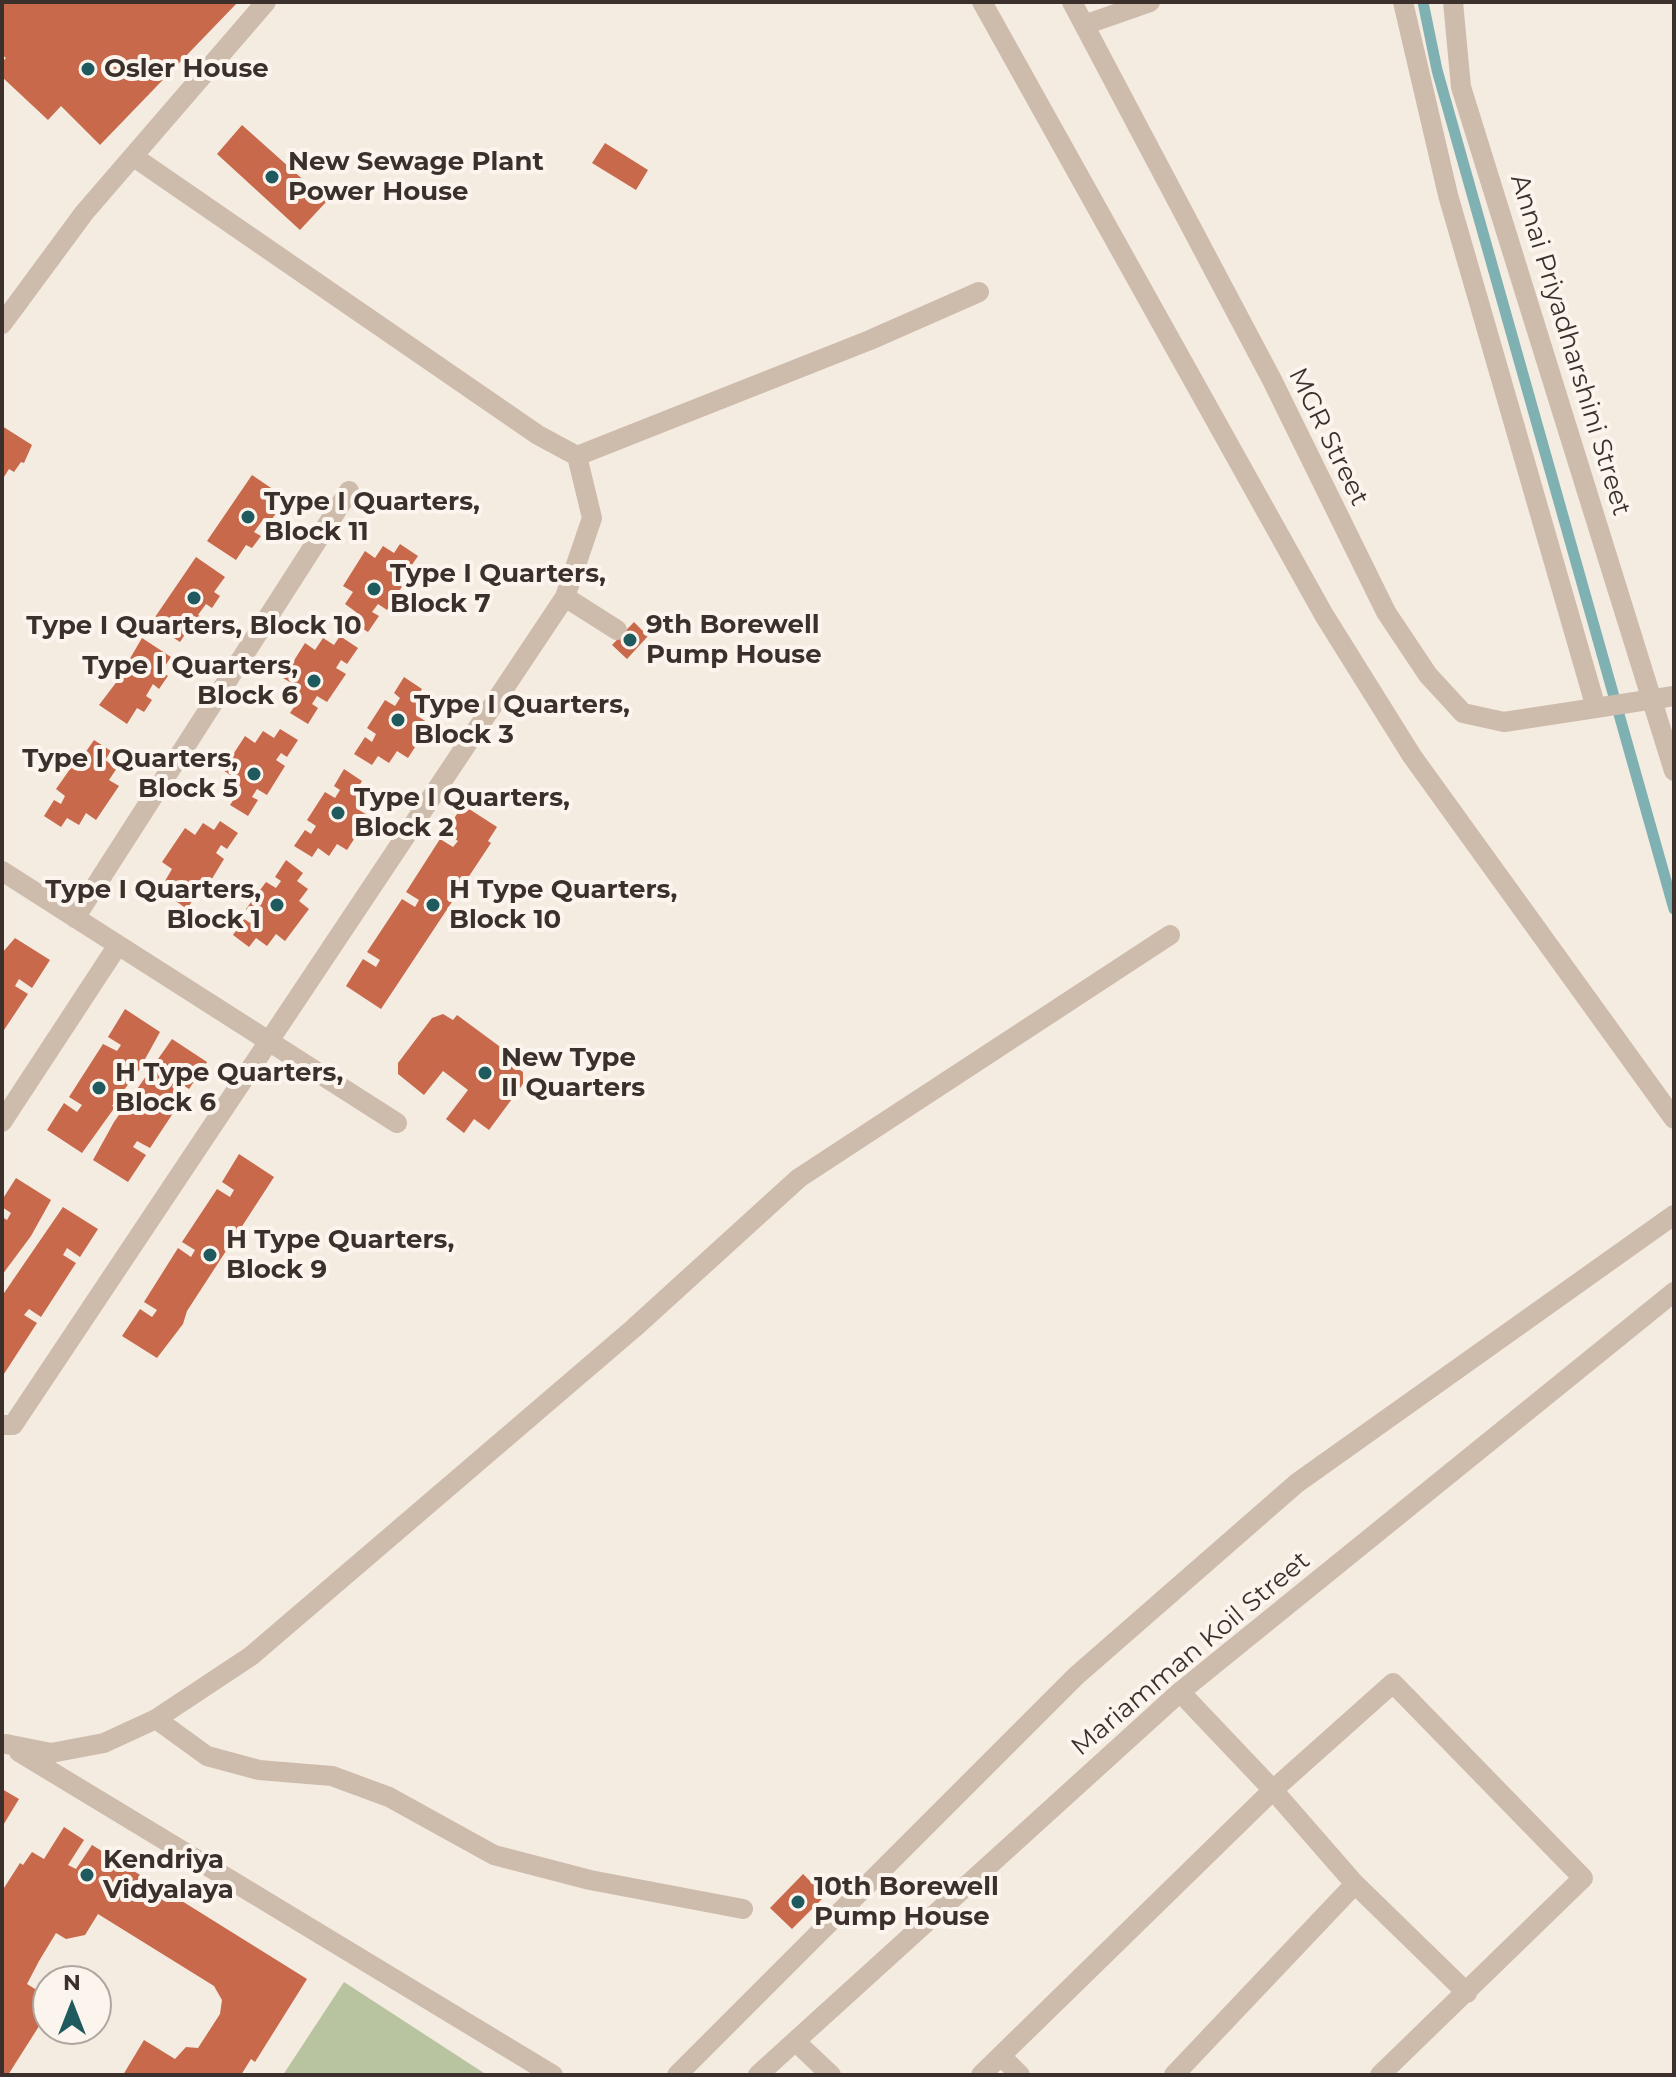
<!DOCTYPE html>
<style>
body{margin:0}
#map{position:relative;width:1676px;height:2077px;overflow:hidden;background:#f4ebe1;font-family:Montserrat,sans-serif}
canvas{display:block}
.frame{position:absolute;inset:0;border:4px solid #3b302b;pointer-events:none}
.north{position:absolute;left:32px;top:1965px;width:80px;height:80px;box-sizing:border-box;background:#fbf5ee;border:2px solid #aea6a0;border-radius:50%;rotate:0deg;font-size:22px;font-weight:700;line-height:32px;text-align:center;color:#3b302b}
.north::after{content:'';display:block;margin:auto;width:28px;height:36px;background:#1f5a5e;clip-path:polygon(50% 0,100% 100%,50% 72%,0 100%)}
</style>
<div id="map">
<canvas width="1676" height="2077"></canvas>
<div class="frame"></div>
<div class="north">N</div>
</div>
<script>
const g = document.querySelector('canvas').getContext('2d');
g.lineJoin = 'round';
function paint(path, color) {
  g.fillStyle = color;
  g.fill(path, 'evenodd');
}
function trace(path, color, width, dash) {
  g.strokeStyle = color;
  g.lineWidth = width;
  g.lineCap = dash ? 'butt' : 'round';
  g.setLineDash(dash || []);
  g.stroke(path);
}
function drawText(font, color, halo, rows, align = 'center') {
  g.font = font + ' Montserrat,sans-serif';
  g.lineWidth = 8;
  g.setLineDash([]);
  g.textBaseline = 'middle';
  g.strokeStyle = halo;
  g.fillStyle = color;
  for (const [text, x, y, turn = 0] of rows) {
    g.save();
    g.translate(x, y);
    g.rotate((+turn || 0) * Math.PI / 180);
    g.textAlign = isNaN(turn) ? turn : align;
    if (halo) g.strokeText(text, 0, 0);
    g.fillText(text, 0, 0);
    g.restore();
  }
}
paint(new Path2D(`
 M344 1982 487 2075H283Z`), '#b8c4a0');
trace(new Path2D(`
 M1423 2 1437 70 1674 909`), '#7fb0b2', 11);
paint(new Path2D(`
 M2 2H238L100 145 61 106 48 120 2 77V62L6 58 2 55Z
 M242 125 327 201 300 230 217 154Z
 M605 143 648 170 636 190 592 163Z
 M2 426 32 445 24 463 21 462 14 472 9 469 2 480Z
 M252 475 280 494 270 509 276 513 268 525 262 521 254 532 261 536 252 548 246 545 236 560 207 541Z
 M400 544 418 556 407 572 401 568 396 576 405 582 387 610 378 604 372 612 379 616 368 632 350 621 356 612 345 604 353 592 343 586 365 551 375 558 383 546 394 553Z
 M196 557 225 577 214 592 220 596 212 608 206 604 198 615 205 619 197 631 190 627 180 642 151 623Z
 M634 622 648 636 627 659 612 645Z
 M340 636 358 648 347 664 341 660 336 668 346 674 327 702 317 696 312 704 318 708 308 724 290 713 296 704 285 697 293 684 283 678 305 643 315 650 323 638 334 645Z
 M142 638 171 657 161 672 168 676 159 689 153 684 146 696 152 700 144 712 137 708 127 724 99 705 115 684Z
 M404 677 422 689 416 698 427 705 419 717 430 724 408 758 397 751 389 763 378 756 372 765 354 754 365 737 372 742 376 734 367 728 385 700 395 706 400 698 394 693Z
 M280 729 298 740 287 757 281 753 276 760 285 766 267 795 257 789 252 797 258 800 248 816 230 805 236 796 225 789 233 777 223 770 245 736 255 743 263 731 274 738Z
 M94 740 111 751 105 760 117 768 109 780 119 786 96 820 86 813 79 825 67 818 61 827 44 816 54 800 61 804 65 796 56 789 75 762 84 768 89 760 83 756Z
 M344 769 362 781 356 791 367 798 359 810 369 816 347 850 337 844 329 856 318 848 312 857 294 846 305 830 311 834 316 826 307 820 325 792 335 798 340 790 334 786Z
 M463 805 497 827 488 841 491 843 381 1009 346 986 363 959 376 967 380 960 367 952 402 899 415 907 419 900 406 892 440 839 453 847 458 841 445 832Z
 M220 821 238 833 227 849 221 845 216 853 224 859 207 887 197 881 192 889 198 892 187 909 170 897 176 888 165 881 172 869 162 862 185 828 195 835 203 823 214 830Z
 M286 860 303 873 297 881 308 889 299 901 309 909 285 941 276 934 267 946 256 938 249 947 233 935 244 919 250 923 255 916 246 909 266 882 276 888 281 881 275 877Z
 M15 938 50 960 32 988 19 979 15 986 28 994 2 1033V953Z
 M125 1009 160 1032 139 1070 112 1106 115 1107 82 1153 47 1130 64 1103 77 1112 82 1105 69 1097 103 1044 117 1051 121 1045 108 1037Z
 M443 1014 453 1020 457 1015 518 1060 514 1066 523 1072V1084L489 1130 474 1119 464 1133 446 1119 468 1090 443 1071 424 1095 398 1074V1063L432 1018Z
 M172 1039 207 1062 189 1089 176 1080 172 1087 185 1095 150 1148 137 1141 133 1147 146 1155 128 1182 93 1160 114 1122Z
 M239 1154 274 1177 187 1311 183 1324 157 1358 122 1336 140 1309 152 1317 157 1310 144 1302 178 1248 191 1257 195 1250 182 1242 217 1189 230 1197 234 1190 222 1182Z
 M16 1178 51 1200 31 1236 2 1275V1217L7 1220 11 1213 2 1207V1200Z
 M63 1207 98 1229 80 1257 67 1248 63 1255 76 1263 41 1317 29 1309 24 1315 37 1323 2 1377V1296Z
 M2 1789 19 1799 2 1827Z
 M64 1827 84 1840 68 1865 76 1869 92 1845 307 1979 255 2062 251 2059 241 2075H123L144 2040 175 2059 186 2047 198 2048 220 2014 222 2000 214 1986 98 1914 85 1935 66 1939 56 1933 39 1961 27 1984 48 1997V2012L8 2075H2V1891L20 1863 23 1865 32 1852 44 1859Z
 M803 1874 825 1896 792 1929 770 1908Z`), '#c8694b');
trace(new Path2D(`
 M982 2 1324 615 1412 756 1674 1119
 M1072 2 1272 380 1386 612 1428 675 1463 713 1504 722 1674 696
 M1403 2 1448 195 1596 708
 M1453 2 1461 87 1674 771
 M1084 25 1150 2
 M134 157 538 435 577 456 870 340 979 292
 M2 324 84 213 266 2
 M565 597 617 630
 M2 871 397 1123
 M75 918 349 491
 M2 1122 118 945
 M2 1425H13L565 597 592 518 577 456
 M1180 1692 1273 1790 1355 1884 1467 1993
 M156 1719 207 1756 259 1770 332 1776 389 1797 494 1855 590 1880 743 1909
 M6 1744 51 1753 104 1743 156 1719 251 1656 634 1328 799 1178 1170 935
 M19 1752 553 2075
 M795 2041 831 2075
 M1001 2056 1020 2075
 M677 2075 1076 1676 1297 1483 1674 1215
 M758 2075 1180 1692 1674 1292
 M981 2075 1273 1790 1393 1683 1583 1878 1380 2075
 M1174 2075 1355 1884`), '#cdbbac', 20);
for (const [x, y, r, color] of [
 [88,69,8,"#1f5a5e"],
 [272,177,8,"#1f5a5e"],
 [248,517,8,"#1f5a5e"],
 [374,589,8,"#1f5a5e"],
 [194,598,8,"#1f5a5e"],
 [630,640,8,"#1f5a5e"],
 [314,681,8,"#1f5a5e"],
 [398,720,8,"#1f5a5e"],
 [254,774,8,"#1f5a5e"],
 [338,813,8,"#1f5a5e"],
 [277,905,8,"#1f5a5e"],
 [433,905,8,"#1f5a5e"],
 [485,1073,8,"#1f5a5e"],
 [99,1088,8,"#1f5a5e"],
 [210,1255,8,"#1f5a5e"],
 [87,1875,8,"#1f5a5e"],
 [798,1902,8,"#1f5a5e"]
]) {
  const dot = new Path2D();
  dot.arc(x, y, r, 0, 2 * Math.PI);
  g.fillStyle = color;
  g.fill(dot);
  trace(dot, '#fbf5ee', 3);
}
drawText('bold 26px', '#3b302b', '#fbf5ee', [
 ["Osler House",104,69],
 ["New Sewage Plant",288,162],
 ["Power House",288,192],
 ["Type I Quarters,",264,502],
 ["Block 11",264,532],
 ["Type I Quarters,",390,574],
 ["Block 7",390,604],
 ["9th Borewell",646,625],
 ["Pump House",646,655],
 ["Type I Quarters, Block 10",194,626,"center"],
 ["Type I Quarters,",298,666,"right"],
 ["Block 6",298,696,"right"],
 ["Type I Quarters,",414,705],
 ["Block 3",414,735],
 ["Type I Quarters,",238,759,"right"],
 ["Block 5",238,789,"right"],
 ["Type I Quarters,",354,798],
 ["Block 2",354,828],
 ["Type I Quarters,",261,890,"right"],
 ["Block 1",261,920,"right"],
 ["H Type Quarters,",449,890],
 ["Block 10",449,920],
 ["New Type",501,1058],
 ["II Quarters",501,1088],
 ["H Type Quarters,",115,1073],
 ["Block 6",115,1103],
 ["H Type Quarters,",226,1240],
 ["Block 9",226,1270],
 ["Kendriya",103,1860],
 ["Vidyalaya",103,1890],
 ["10th Borewell",814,1887],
 ["Pump House",814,1917]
], 'left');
drawText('26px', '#3b302b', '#fbf5ee', [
 ["Annai Priyadharshini Street",1570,345,73],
 ["MGR Street",1328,437,64],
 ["Mariamman Koil Street",1191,1654,-40]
]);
</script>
